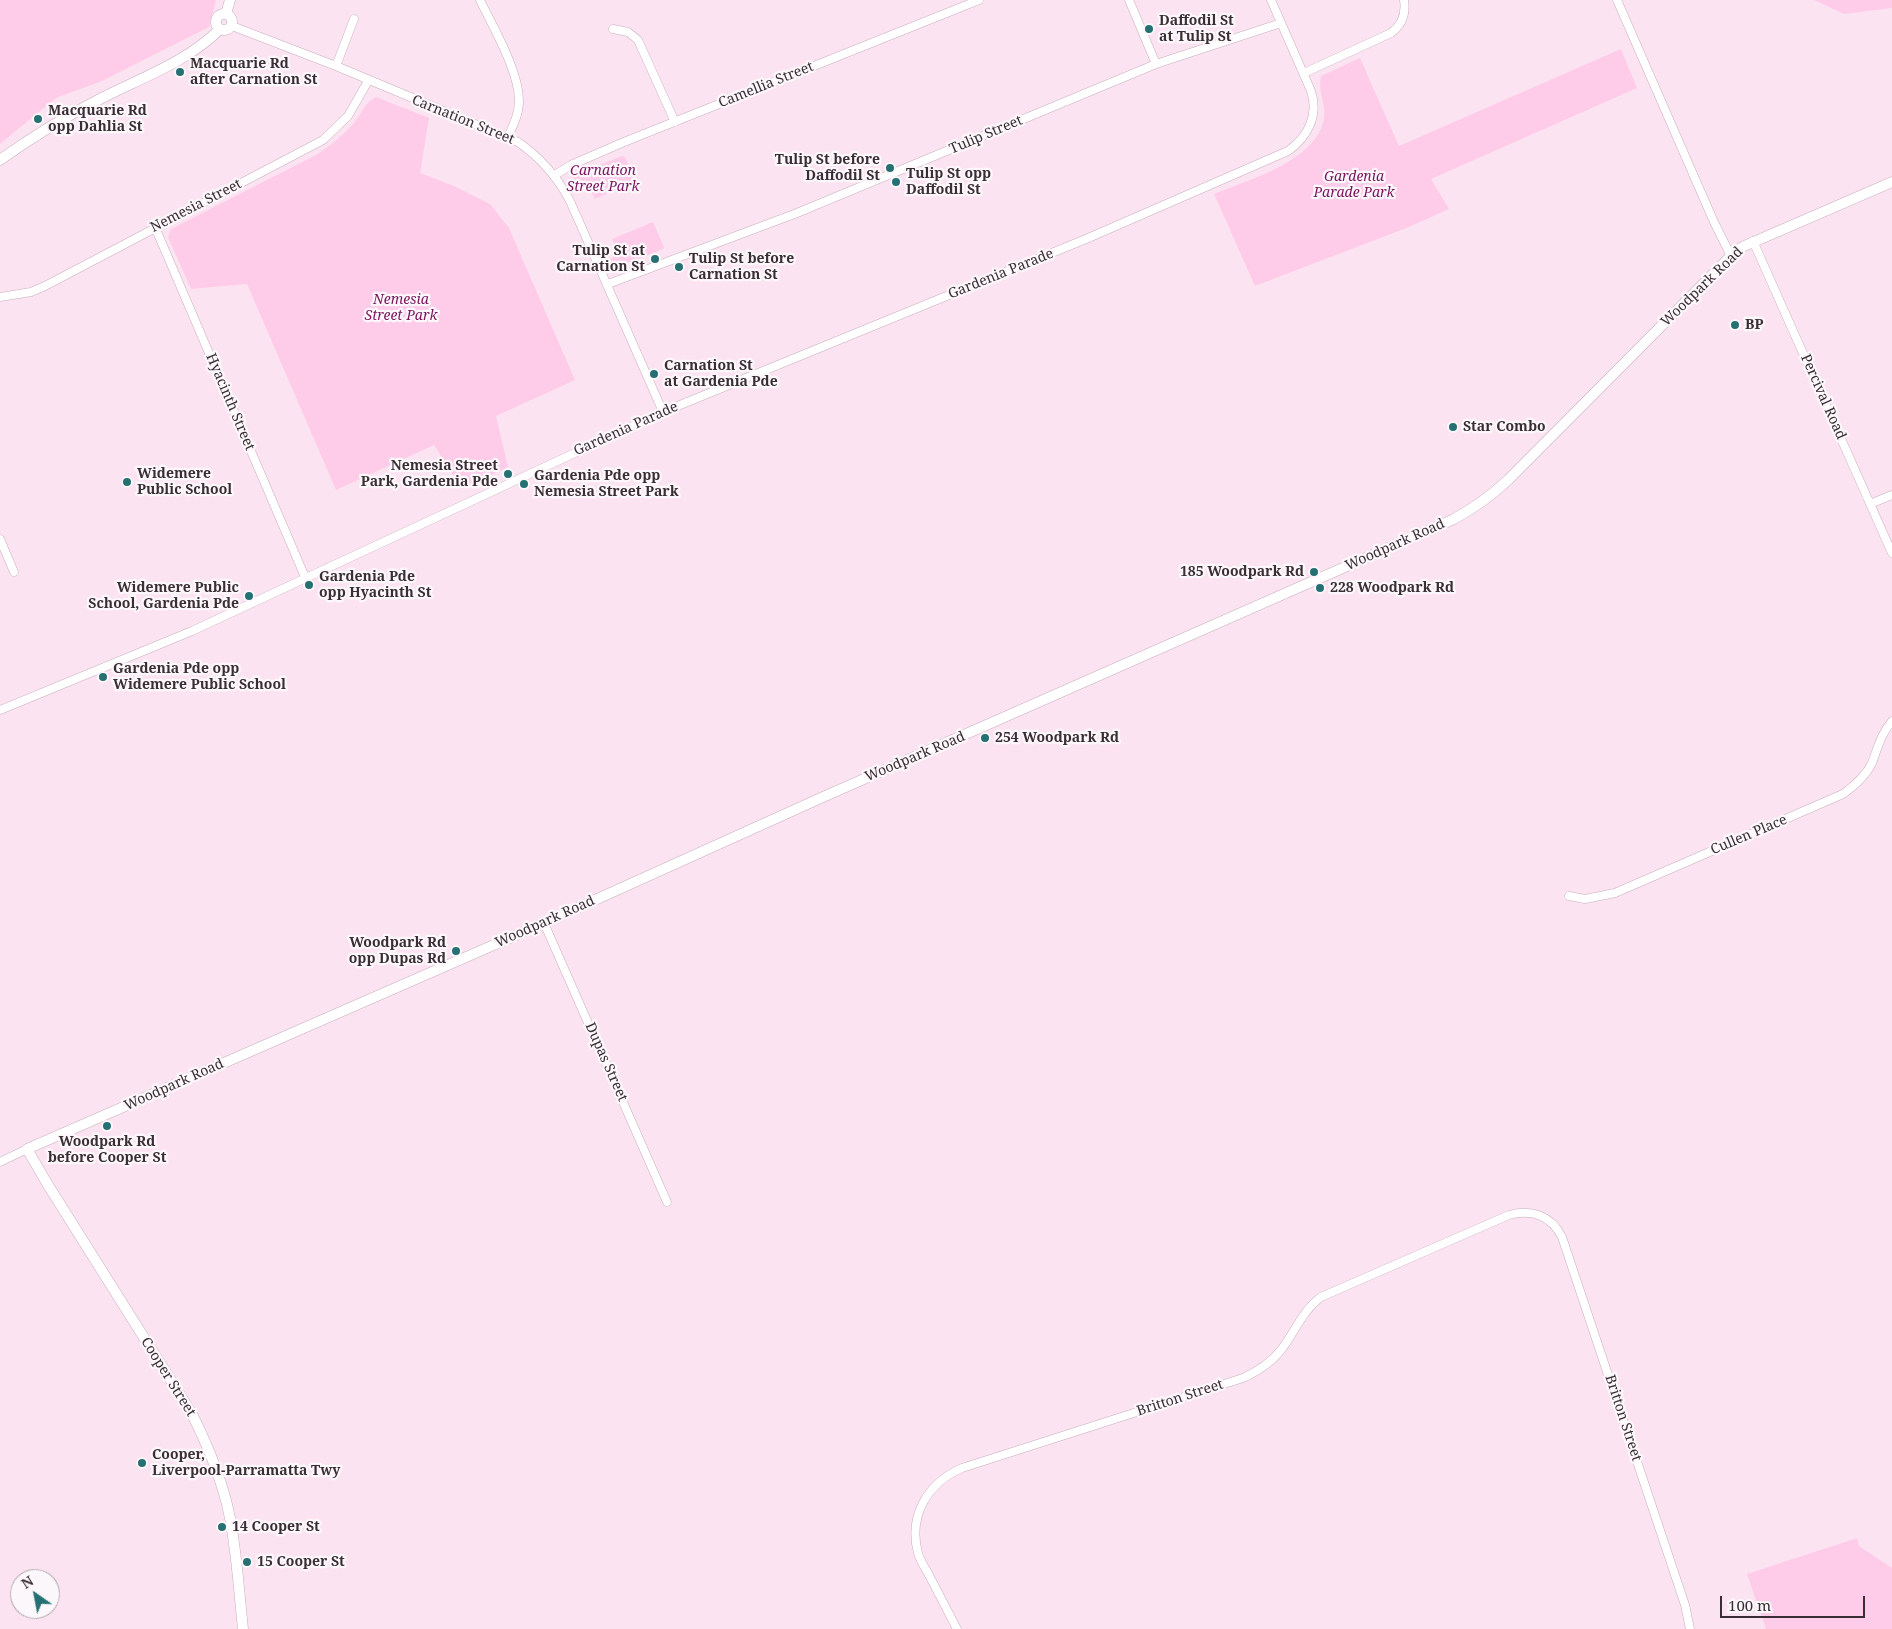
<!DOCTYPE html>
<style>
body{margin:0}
#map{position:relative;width:1892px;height:1629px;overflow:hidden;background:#fce3f1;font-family:"Noto Serif",serif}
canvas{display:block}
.north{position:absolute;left:10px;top:1569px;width:50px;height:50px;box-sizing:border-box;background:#fcf7fa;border:1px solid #aea7ab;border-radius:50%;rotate:327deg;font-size:14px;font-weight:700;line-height:20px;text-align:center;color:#382e34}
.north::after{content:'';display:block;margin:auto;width:18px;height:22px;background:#257073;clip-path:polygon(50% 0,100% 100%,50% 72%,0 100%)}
.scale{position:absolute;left:1720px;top:1596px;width:145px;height:22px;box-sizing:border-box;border:2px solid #382e34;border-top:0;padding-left:6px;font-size:15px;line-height:18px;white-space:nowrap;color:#382e34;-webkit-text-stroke:4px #fcf7fa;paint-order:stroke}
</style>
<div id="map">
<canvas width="1892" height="1629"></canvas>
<div class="north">N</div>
<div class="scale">100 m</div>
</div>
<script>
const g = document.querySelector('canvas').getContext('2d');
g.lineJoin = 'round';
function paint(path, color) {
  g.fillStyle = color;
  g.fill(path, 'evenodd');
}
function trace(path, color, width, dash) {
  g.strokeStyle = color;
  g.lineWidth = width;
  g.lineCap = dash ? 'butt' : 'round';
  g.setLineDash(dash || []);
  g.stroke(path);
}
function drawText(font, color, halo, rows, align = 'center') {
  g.font = font + ' "Noto Serif",serif';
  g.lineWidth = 4.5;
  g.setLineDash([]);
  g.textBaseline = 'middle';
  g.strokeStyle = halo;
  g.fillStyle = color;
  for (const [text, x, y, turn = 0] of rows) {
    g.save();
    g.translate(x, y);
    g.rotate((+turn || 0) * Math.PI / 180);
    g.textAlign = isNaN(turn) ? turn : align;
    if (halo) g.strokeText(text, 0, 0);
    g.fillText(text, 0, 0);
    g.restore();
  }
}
paint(new Path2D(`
 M0 0H216L209 27 102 81 56 98 0 144Z
 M1814 0H1892V8L1844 14Z
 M1621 49 1637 88 1431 179 1449 209 1409 227 1255 286 1214 194C1250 179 1317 161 1324 118 1326 103 1317 90 1321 76L1360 58 1399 146Z
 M376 97 429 118 420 173 454 186 490 204 509 228 575 380 496 416 508 467 462 489 434 445 336 490 247 284 191 289 168 237 171 229 316 155C330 146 342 136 353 124 361 115 365 102 376 97Z
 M622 156 625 157 635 181 595 199 587 182 577 183 573 178 574 175Z
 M653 222 664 247 663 249 617 267 614 266 611 260 613 257 619 255 612 239Z
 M1857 1538 1859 1546 1892 1568V1629H1766L1747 1574Z`), '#fecce9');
const minor = new Path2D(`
 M480 0C493 27 519 71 519 101 519 114 513 126 508 137
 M1129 0 1156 64
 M1617 0 1714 222 1731 256
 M232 26 336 66 518 142C541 158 557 176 570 201L663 412
 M613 29 628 32 638 40 675 122
 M336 66 354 19
 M1304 73 1391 33C1402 25 1406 13 1404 0
 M555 175 571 165 624 142 979 0
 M155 227 305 577
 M1753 241 1892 553
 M608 284 797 213 1156 64 1281 23
 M0 297 31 292 45 286 323 140 348 116 368 81
 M1870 504 1892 495
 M0 539 14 572
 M0 710 192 631 663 412 1086 239 1288 151C1308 137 1319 115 1311 91L1271 0
 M1569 896 1585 899 1615 893 1843 794C1854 786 1866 776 1872 763 1878 747 1881 734 1892 721
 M544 923 667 1202
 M0 1162 27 1149
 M957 1629C948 1612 939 1594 930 1577 926 1569 920 1561 918 1553 908 1515 928 1483 962 1468L1243 1378C1258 1371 1271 1363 1281 1350 1295 1332 1302 1311 1321 1297L1509 1215C1531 1209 1551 1215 1562 1237L1685 1605 1690 1629`);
const tertiary = new Path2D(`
 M216 22a8 8 0 1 1 16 0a8 8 0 1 1-16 0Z
 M226 14 230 0
 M0 160C32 137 63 118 98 100 140 78 186 63 220 29
 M243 1629C239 1592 237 1555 230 1518 223 1482 208 1446 192 1414L48 1185 27 1149 544 923 823 797 1454 519C1474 508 1491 496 1508 480L1731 256 1742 247 1892 182`);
trace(minor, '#c6afbc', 9);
trace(tertiary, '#c6afbc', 11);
trace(minor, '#fff', 8);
trace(tertiary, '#fff', 10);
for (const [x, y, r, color] of [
 [1149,29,5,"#257073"],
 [180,72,5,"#257073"],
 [38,119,5,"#257073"],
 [890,168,5,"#257073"],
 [896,182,5,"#257073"],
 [655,259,5,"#257073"],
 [679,267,5,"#257073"],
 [1735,325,5,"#257073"],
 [654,374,5,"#257073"],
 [1453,427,5,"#257073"],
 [508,474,5,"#257073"],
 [127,482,5,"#257073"],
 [524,484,5,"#257073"],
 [1314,572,5,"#257073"],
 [309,585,5,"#257073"],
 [1320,588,5,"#257073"],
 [249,596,5,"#257073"],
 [103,677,5,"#257073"],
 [985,738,5,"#257073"],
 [456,951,5,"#257073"],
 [107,1126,5,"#257073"],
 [142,1463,5,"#257073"],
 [222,1527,5,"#257073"],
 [247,1562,5,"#257073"]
]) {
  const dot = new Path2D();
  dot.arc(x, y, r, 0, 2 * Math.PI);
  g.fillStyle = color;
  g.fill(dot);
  trace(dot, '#fcf7fa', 2);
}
drawText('bold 14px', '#382e34', '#fcf7fa', [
 ["Daffodil St",1159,21],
 ["at Tulip St",1159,37],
 ["Macquarie Rd",190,64],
 ["after Carnation St",190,80],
 ["Macquarie Rd",48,111],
 ["opp Dahlia St",48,127],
 ["Tulip St before",880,160,"right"],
 ["Daffodil St",880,176,"right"],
 ["Tulip St opp",906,174],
 ["Daffodil St",906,190],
 ["Tulip St at",645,251,"right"],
 ["Carnation St",645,267,"right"],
 ["Tulip St before",689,259],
 ["Carnation St",689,275],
 ["BP",1745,325],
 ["Carnation St",664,366],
 ["at Gardenia Pde",664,382],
 ["Star Combo",1463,427],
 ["Nemesia Street",498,466,"right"],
 ["Park, Gardenia Pde",498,482,"right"],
 ["Widemere",137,474],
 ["Public School",137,490],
 ["Gardenia Pde opp",534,476],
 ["Nemesia Street Park",534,492],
 ["185 Woodpark Rd",1304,572,"right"],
 ["Gardenia Pde",319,577],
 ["opp Hyacinth St",319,593],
 ["Widemere Public",239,588,"right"],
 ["School, Gardenia Pde",239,604,"right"],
 ["228 Woodpark Rd",1330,588],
 ["Gardenia Pde opp",113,669],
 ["Widemere Public School",113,685],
 ["254 Woodpark Rd",995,738],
 ["Woodpark Rd",446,943,"right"],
 ["opp Dupas Rd",446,959,"right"],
 ["Woodpark Rd",107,1142,"center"],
 ["before Cooper St",107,1158,"center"],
 ["Cooper,",152,1455],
 ["Liverpool-Parramatta Twy",152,1471],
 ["14 Cooper St",232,1527],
 ["15 Cooper St",257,1562]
], 'left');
drawText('14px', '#382e34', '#fcf7fa', [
 ["Camellia Street",766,85,-22],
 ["Carnation Street",463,120,22],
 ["Tulip Street",986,135,-23],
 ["Nemesia Street",196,206,-27],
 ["Gardenia Parade",1001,274,-22],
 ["Woodpark Road",1702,287,-44],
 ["Percival Road",1823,397,66],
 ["Hyacinth Street",230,402,67],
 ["Gardenia Parade",626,429,-24],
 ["Woodpark Road",1395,545,-24],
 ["Woodpark Road",915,757,-23],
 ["Cullen Place",1749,835,-23],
 ["Woodpark Road",545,922,-24],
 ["Dupas Street",606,1062,66],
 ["Woodpark Road",174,1085,-24],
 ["Cooper Street",168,1377,58],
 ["Britton Street",1180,1398,-18],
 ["Britton Street",1623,1418,72]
]);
drawText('italic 14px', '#7b145e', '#fcf7fa', [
 ["Carnation",603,171],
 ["Street Park",603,187],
 ["Gardenia",1354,177],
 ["Parade Park",1354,193],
 ["Nemesia",401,300],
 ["Street Park",401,316]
]);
</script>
